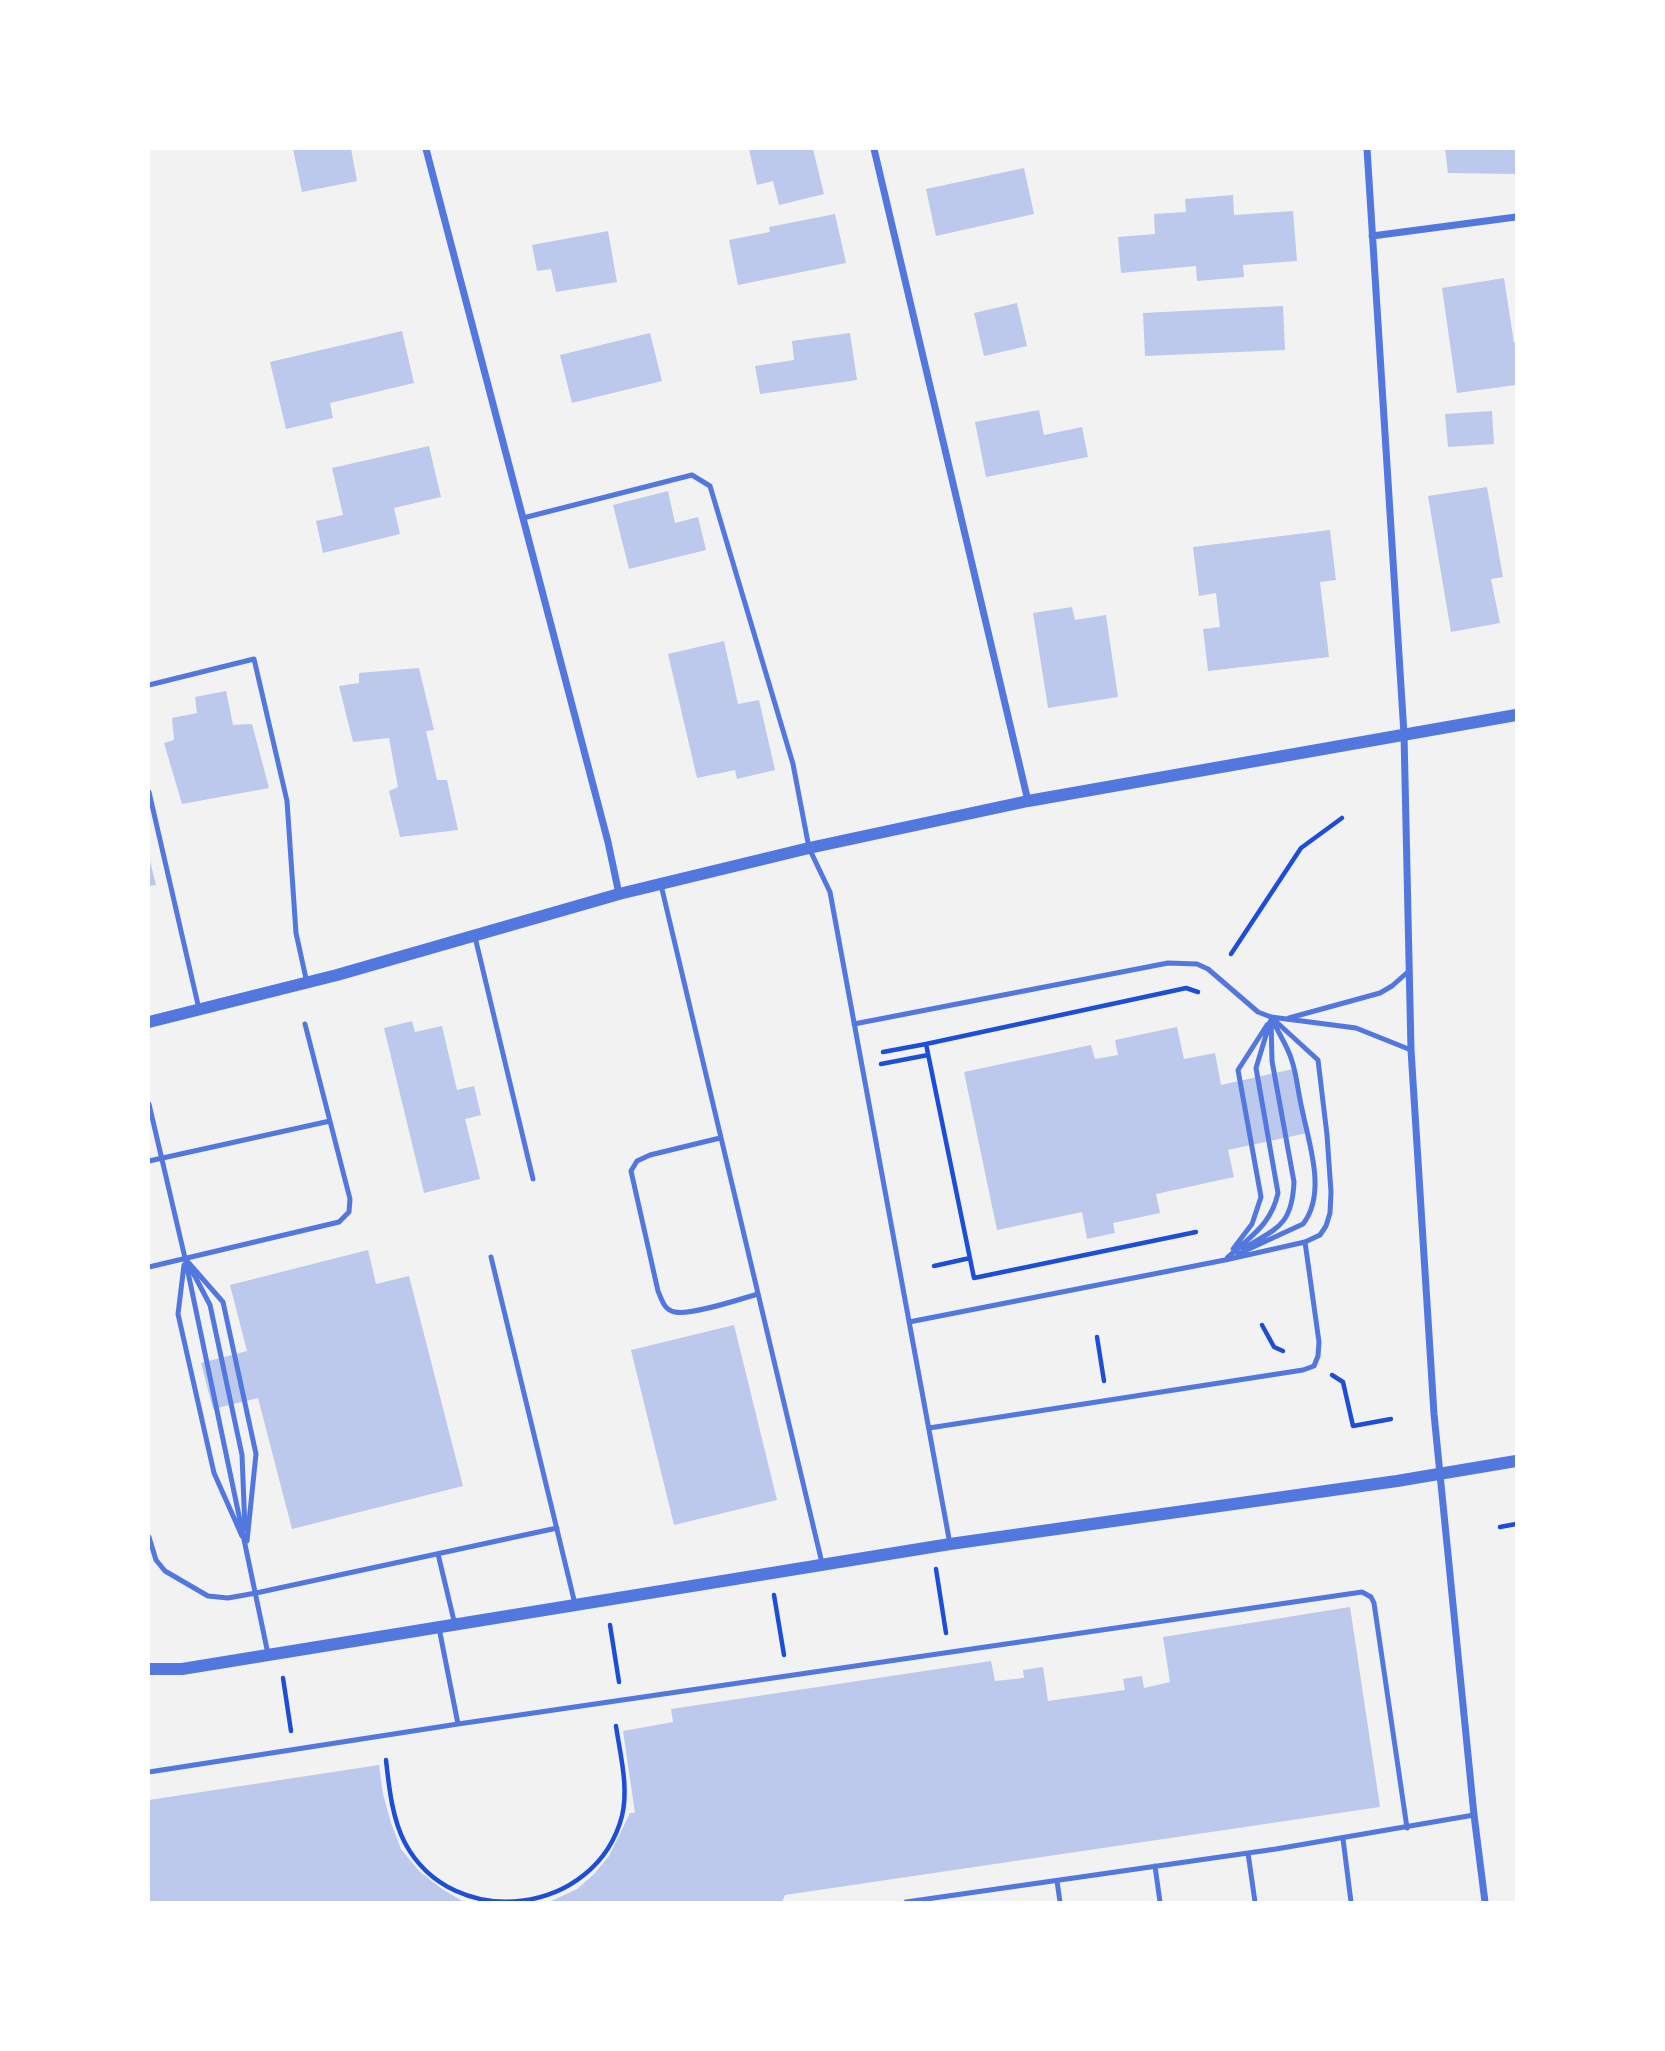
<!DOCTYPE html>
<style>
body{margin:0}
#map{position:relative;width:1665px;height:2051px;overflow:hidden;background:#f2f2f2;font-family:"Source Serif 4",serif}
canvas{display:block}
.frame{position:absolute;inset:0;border:150px solid #fff;pointer-events:none}
</style>
<div id="map">
<canvas width="1665" height="2051"></canvas>
<div class="frame"></div>
</div>
<script>
const g = document.querySelector('canvas').getContext('2d');
g.lineJoin = 'round';
function paint(path, color) {
  g.fillStyle = color;
  g.fill(path, 'evenodd');
}
function trace(path, color, width, dash) {
  g.strokeStyle = color;
  g.lineWidth = width;
  g.lineCap = dash ? 'butt' : 'round';
  g.setLineDash(dash || []);
  g.stroke(path);
}
paint(new Path2D(`
 M293 149H351L357 181 302 192Z
 M749 149H813L824 194 779 205 773 181 757 185Z
 M1445 149H1516V174L1448 173Z
 M1024 168 1034 214 936 236 926 189Z
 M1233 195 1234 215 1293 211 1297 261 1243 265 1244 277 1197 281 1196 266 1121 273 1118 237 1155 234 1154 214 1186 212 1185 199Z
 M835 214 846 263 738 285 729 240 770 232 769 227Z
 M608 231 617 282 556 292 551 269 537 271 532 245Z
 M1504 278 1514 343H1516V385L1457 393 1442 288Z
 M1017 303 1027 346 984 356 974 313Z
 M1283 306 1285 350 1145 356 1143 313Z
 M402 331 414 383 330 403 333 418 286 429 270 362Z
 M650 333 662 381 572 403 560 355Z
 M850 333 857 380 760 394 755 366 794 360 792 341Z
 M1039 410 1044 435 1082 427 1088 457 986 477 975 422Z
 M1492 411 1494 444 1448 447 1445 414Z
 M429 446 441 497 394 508 400 534 323 553 316 521 343 515 332 468Z
 M1487 487 1503 577 1491 579 1500 623 1451 632 1428 496Z
 M668 491 675 523 698 517 706 550 629 569 613 505Z
 M1330 530 1336 580 1320 582 1329 657 1208 671 1203 629 1220 627 1216 593 1199 596 1193 547Z
 M1072 607 1075 620 1106 615 1118 697 1048 708 1033 613Z
 M724 641 738 704 759 700 775 770 737 779 735 770 697 778 668 654Z
 M419 668 434 730 426 731 437 780H447L458 830 400 837 389 791 398 787 389 738 353 742 339 686 359 683V673Z
 M226 691 233 725 252 724 269 788 182 804 164 743 174 740 172 718 197 713 195 697Z
 M149 857 156 885 149 886Z
 M412 1021 415 1032 442 1026 457 1090 474 1086 481 1115 465 1119 480 1179 424 1193 384 1028Z
 M1177 1027 1184 1059 1215 1053 1221 1085 1293 1069 1307 1133 1228 1150 1234 1177 1156 1194 1160 1213 1113 1223 1115 1233 1087 1239 1082 1212 997 1230 964 1072 1091 1045 1095 1059 1118 1055 1115 1040Z
 M368 1250 376 1284 409 1276 463 1486 292 1529 258 1398 213 1409 201 1363 247 1351 230 1285Z
 M734 1325 777 1500 674 1525 631 1350Z
 M1350 1607 1380 1807 785 1895 782 1902H549L577 1889 594 1874 609 1856 630 1813H635L623 1731 673 1722 671 1709 991 1661 995 1681 1024 1678 1023 1670 1043 1667 1048 1701 1125 1690 1123 1679 1142 1676 1144 1688 1170 1682 1163 1637Z
 M379 1765 383 1794 391 1823 401 1849 419 1871 442 1889 464 1902H149V1800Z`), '#bdc9ec');
trace(new Path2D(`
 M1231 954 1301 848 1342 818
 M883 1052 926 1044
 M881 1064 928 1055
 M1196 1232 974 1278 926 1044 1177 990 1186 988 1198 992
 M934 1266 970 1258
 M1262 1325 1274 1347 1283 1351
 M1097 1337 1104 1381
 M1332 1375 1343 1382 1353 1426 1391 1419
 M1500 1527 1516 1524
 M936 1569 946 1633
 M774 1595 784 1655
 M610 1625 619 1682
 M283 1678 291 1731
 M386 1760C389 1787 392 1818 405 1843 453 1933 596 1916 622 1816 629 1787 620 1754 616 1726`), '#1d4ed8', 4.5);
trace(new Path2D(`
 M523 518 692 475 710 486 793 764 809 848 830 892 950 1544
 M149 685 254 659 287 801 296 933 307 983
 M149 792 199 1009
 M661 885 822 1563
 M475 937 533 1179
 M1289 1018 1380 993 1392 986 1409 971
 M854 1024 1168 963 1197 964 1208 969 1258 1012 1271 1017 1356 1028 1411 1050
 M149 1104 185 1258 268 1654
 M720 1138 650 1155 637 1161 631 1171 658 1291C662 1300 664 1310 675 1312 690 1316 740 1299 758 1294
 M149 1161 330 1121
 M1233 1249 1252 1224 1261 1197 1238 1070 1267 1025
 M1243 1249C1276 1228 1292 1227 1294 1182L1272 1061 1271 1019
 M1238 1254 1303 1224C1327 1193 1309 1144 1302 1109 1298 1093 1297 1076 1292 1061 1288 1047 1279 1034 1273 1021
 M491 1257 575 1604
 M1227 1258C1251 1236 1271 1225 1278 1193L1256 1068 1270 1022
 M187 1261 223 1302 256 1454 247 1541
 M184 1265 178 1314 214 1473 242 1536
 M149 1267 339 1222 349 1212 350 1199 305 1024
 M190 1267 210 1305 242 1455 245 1529
 M909 1322 1225 1260 1305 1242 1320 1235 1326 1226 1330 1213 1331 1192 1327 1135 1318 1060 1271 1017
 M929 1428 1303 1370 1314 1366 1318 1356 1319 1342 1305 1242
 M149 1537 156 1560 165 1571 208 1596 228 1598 256 1593 557 1528
 M438 1554 455 1625
 M439 1628 458 1724
 M149 1772 458 1724 1362 1592 1371 1597 1374 1603 1407 1828
 M1343 1839 1351 1902
 M1248 1853 1255 1902
 M1155 1866 1160 1902
 M1057 1881 1060 1902
 M906 1902 1276 1849 1474 1815`), '#5277de', 5);
trace(new Path2D(`
 M426 149 608 842 619 894
 M874 149 1028 801
 M1367 149 1404 734 1411 1050 1434 1414 1474 1815 1485 1902
 M1372 236 1516 217`), '#5277de', 7);
trace(new Path2D(`
 M149 1022 337 975 619 894 809 848 1028 801 1516 715
 M149 1669H182L950 1544 1397 1481 1516 1461`), '#5277de', 12);
</script>
